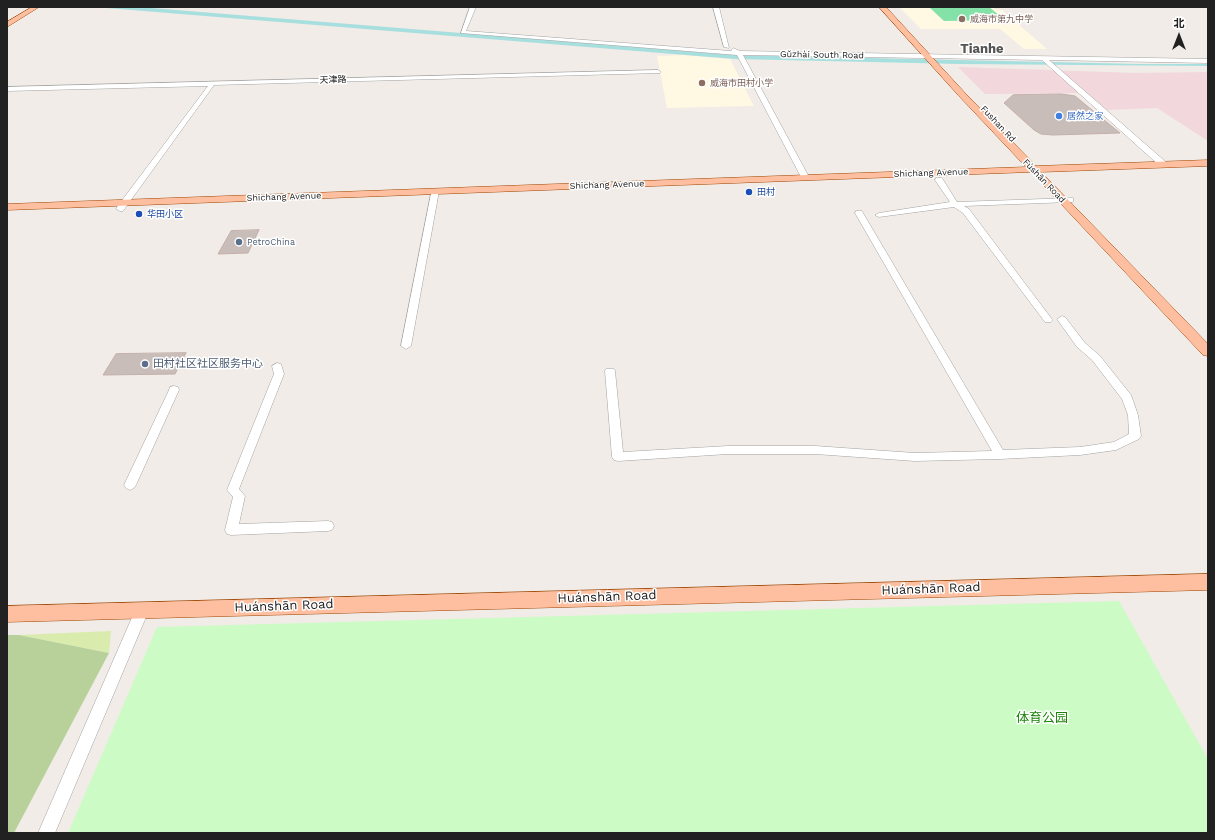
<!DOCTYPE html>
<meta charset="utf-8">
<style>
body{margin:0}
#map{position:relative;width:1215px;height:840px;overflow:hidden;background:#f1ece7;font-family:"Work Sans","Noto Sans SC",sans-serif}
canvas{display:block}
.frame{position:absolute;inset:0;border:8px solid #212121;pointer-events:none}
.north{position:absolute;left:1159px;top:16px;width:40px;height:40px;-webkit-text-stroke:3px #fff;paint-order:stroke;rotate:0deg;font-size:11px;font-weight:700;line-height:16px;text-align:center;color:#212121}
.north::after{content:'';display:block;margin:auto;width:14px;height:18px;background:#212121;clip-path:polygon(50% 0,100% 100%,50% 72%,0 100%)}
</style>
<div id="map">
<canvas width="1215" height="840"></canvas>
<div class="frame"></div>
<div class="north">北</div>
</div>
<script>
const g = document.querySelector('canvas').getContext('2d');
g.lineJoin = 'round';
function paint(path, color) {
  g.fillStyle = color;
  g.fill(path, 'evenodd');
}
function trace(path, color, width, dash) {
  g.strokeStyle = color;
  g.lineWidth = width;
  g.lineCap = dash ? 'butt' : 'round';
  g.setLineDash(dash || []);
  g.stroke(path);
}
function drawText(font, color, halo, rows, align = 'center') {
  g.font = font + ' "Work Sans","Noto Sans SC",sans-serif';
  g.lineWidth = 3;
  g.setLineDash([]);
  g.textBaseline = 'middle';
  g.strokeStyle = halo;
  g.fillStyle = color;
  for (const [text, x, y, turn = 0] of rows) {
    g.save();
    g.translate(x, y);
    g.rotate((+turn || 0) * Math.PI / 180);
    g.textAlign = isNaN(turn) ? turn : align;
    if (halo) g.strokeText(text, 0, 0);
    g.fillText(text, 0, 0);
    g.restore();
  }
}
paint(new Path2D(`
 M958 67 1136 73 1208 72V141L1157 108 1106 110 1086 93 985 94Z`), '#f2d7dc');
paint(new Path2D(`
 M899 7H992L995 9 1002 10 1047 49H1024L1000 29H921Z
 M684 55 730 59 754 106 667 108 657 56Z`), '#fff8e2');
paint(new Path2D(`
 M111 631 109 653 19 635Z`), '#daecad');
paint(new Path2D(`
 M7 635H19L109 653 14 833H7Z`), '#b8d19b');
paint(new Path2D(`
 M1119 601 1208 759V833H68L157 627Z`), '#cdfbc5');
paint(new Path2D(`
 M929 7H989L1005 20 944 21Z`), '#84e1a8');
paint(new Path2D(`
 M94 7H139L733 55 1141 64H1208V66L960 64 735 59Z`), '#a7dfdf');
const building = new Path2D(`
 M1062 94 1075 96 1120 133 1053 135 1041 134 1034 130 1004 103 1013 95Z
 M259 230 248 253 218 254 231 231Z
 M186 353 175 374 103 375 116 354Z`);
paint(building, '#c9bdba');
trace(building, '#c4afa9', 1);
const minor = new Path2D(`
 M470 7H476L466 31 731 51 733 48 740 51 1208 59V63L1049 60 1167 163V167H1161L1042 60 743 55 809 177 805 179 801 177 737 55 461 33Z
 M713 7H719L729 48 724 47Z
 M658 70 661 72 660 73 214 85 123 211H120L116 209 117 207 208 86 7 91V87Z
 M936 178H942L957 202 1073 198V202H1070L964 206 969 209 1051 318 1053 320 1051 322H1045L963 213 954 207 879 217 875 215 879 213 950 202 935 180Z
 M432 189H438L439 191 411 346 406 349 401 346Z
 M856 211H862L863 213 1003 450 1080 447 1114 442 1129 434 1128 415 1122 399 1092 360 1077 347 1057 319 1062 316 1065 317 1085 343 1100 356 1131 395 1138 415 1141 436 1139 439 1116 450 1080 455 1000 459 915 461 815 454H728L618 461 614 460 612 457 605 371 606 369H614L615 371 623 452 728 446H815L915 453 992 451 855 213Z
 M277 363 281 364 284 374 239 489 245 496 239 524 328 521 332 522 334 526 332 530 328 531 231 535 227 534 225 530 233 497 227 490 274 374 272 366Z
 M174 386 178 387 179 390 136 485 134 488 130 490 126 488 124 485 169 390 170 387Z
 M142 604 147 606 149 610 55 833H38L137 606Z`);
const major = new Path2D(`
 M32 7H39L7 27V22Z
 M879 7H886L965 93 1036 166 1208 160V166L1041 172 1208 344V356L1203 355 1031 172 7 210V204L1026 167 959 96Z
 M1208 574V590L7 622V606Z`);
trace(minor, '#a2a2a2', 1);
trace(major, '#9d4500', 1);
paint(minor, '#fff');
paint(major, '#febfa0');
for (const [x, y, r, color] of [
 [962,19,4,"#8d6e63"],
 [702,83,4,"#8d6e63"],
 [1059,116,4,"#3f7fe0"],
 [749,192,4,"#1a4fb4"],
 [139,214,4,"#1a4fb4"],
 [239,242,4,"#5c6f8a"],
 [145,364,4,"#5c6f8a"]
]) {
  const dot = new Path2D();
  dot.arc(x, y, r, 0, 2 * Math.PI);
  g.fillStyle = color;
  g.fill(dot);
  trace(dot, '#fff', 1.5);
}
drawText('9px', '#785e54', '#fff', [
 ["威海市第九中学",970,19],
 ["威海市田村小学",710,83]
], 'left');
drawText('9px', '#212121', '#fff', [
 ["Gǔzhài South Road",822,55,1],
 ["天津路",333,80,-1],
 ["Fushan Rd",998,124,47],
 ["Shichang Avenue",931,173,-2],
 ["Fúshān Road",1044,181,46],
 ["Shichang Avenue",607,185,-2],
 ["Shichang Avenue",284,197,-2]
]);
drawText('9px', '#366cbe', '#fff', [
 ["居然之家",1067,116]
], 'left');
drawText('9px', '#164399', '#fff', [
 ["田村",757,192],
 ["华田小区",147,214]
], 'left');
drawText('9px', '#4e5e75', '#fff', [
 ["PetroChina",247,242]
], 'left');
drawText('11px', '#4e5e75', '#fff', [
 ["田村社区社区服务中心",153,364]
], 'left');
drawText('bold 13px', '#545454', '#fff', [
 ["Tianhe",982,49]
]);
drawText('13px', '#212121', '#fff', [
 ["Huánshān Road",931,589,-2],
 ["Huánshān Road",607,597,-2],
 ["Huánshān Road",284,606,-2]
]);
drawText('13px', '#1b8409', '#fff', [
 ["体育公园",1042,718]
]);
</script>
